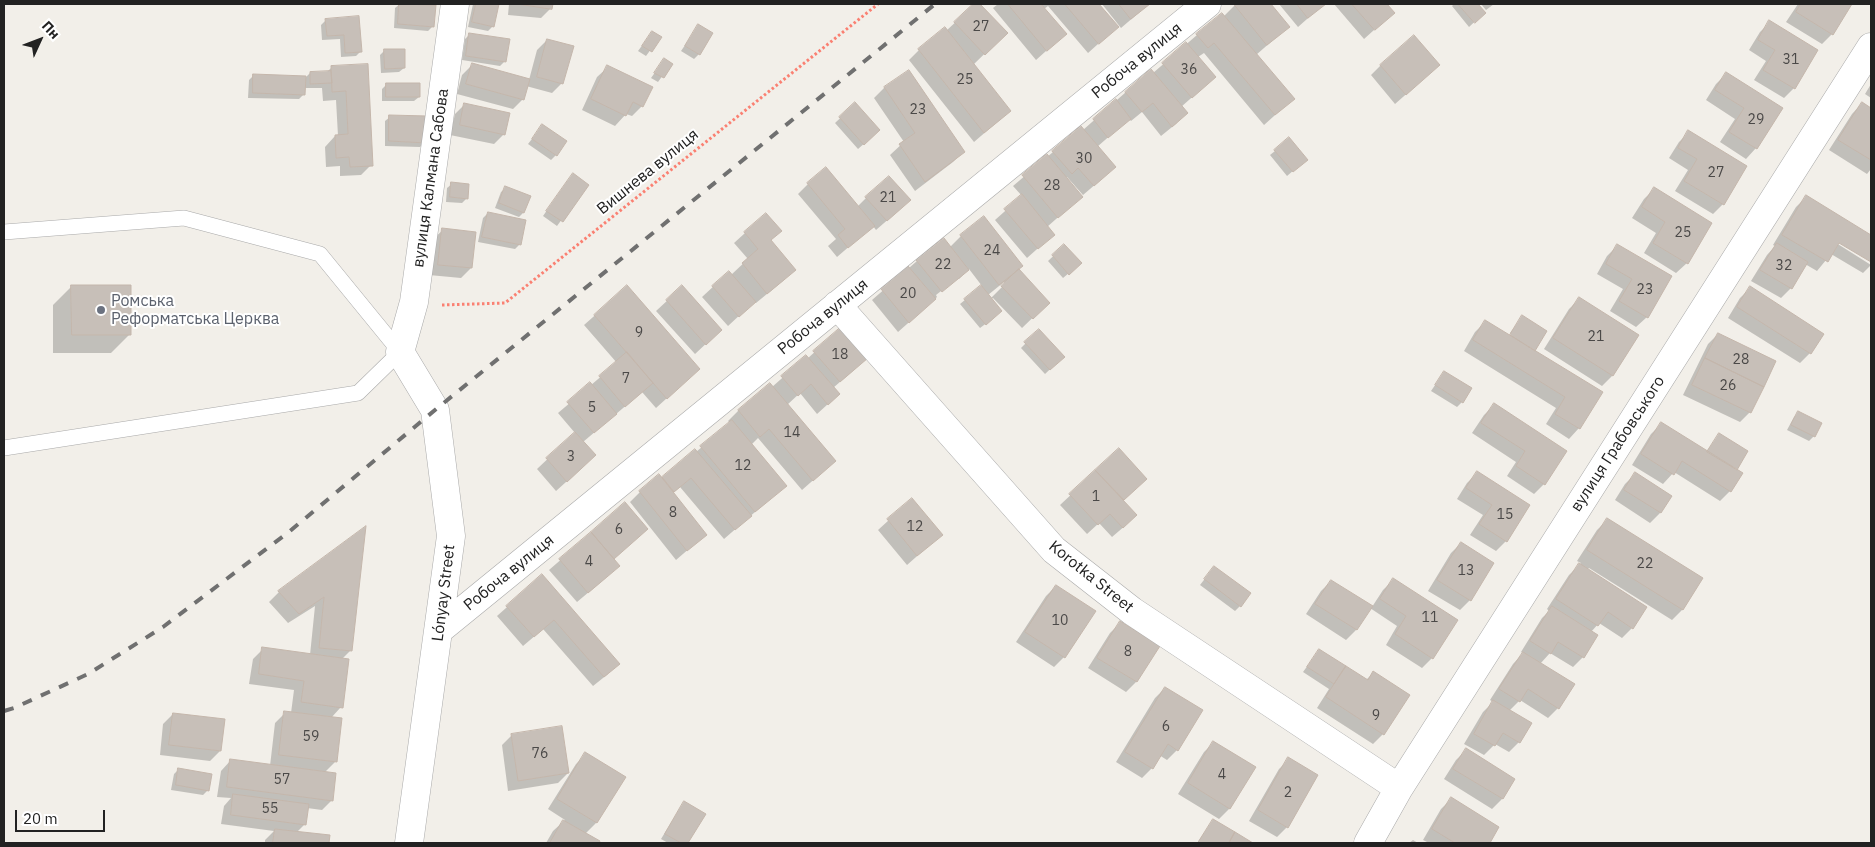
<!DOCTYPE html>
<meta charset="utf-8">
<style>
body{margin:0}
#map{position:relative;width:1875px;height:847px;overflow:hidden;background:#f2efe9;font-family:"IBM Plex Sans",sans-serif}
canvas{display:block}
.frame{position:absolute;inset:0;border:5px solid #222;pointer-events:none}
.north{position:absolute;left:15px;top:15px;width:50px;height:50px;-webkit-text-stroke:4px #fff;paint-order:stroke;rotate:47deg;font-size:14px;font-weight:700;line-height:20px;text-align:center;color:#222}
.north::after{content:'';display:block;margin:auto;width:18px;height:22px;background:#222;clip-path:polygon(50% 0,100% 100%,50% 72%,0 100%)}
.scale{position:absolute;left:15px;top:810px;width:90px;height:22px;box-sizing:border-box;border:2px solid #222;border-top:0;padding-left:6px;font-size:15px;line-height:18px;white-space:nowrap;color:#222;-webkit-text-stroke:4px #fff;paint-order:stroke}
</style>
<div id="map">
<canvas width="1875" height="847"></canvas>
<div class="frame"></div>
<div class="north">Пн</div>
<div class="scale">20 m</div>
</div>
<script>
const g = document.querySelector('canvas').getContext('2d');
g.lineJoin = 'round';
function paint(path, color) {
  g.fillStyle = color;
  g.fill(path, 'evenodd');
}
function trace(path, color, width, dash) {
  g.strokeStyle = color;
  g.lineWidth = width;
  g.lineCap = dash ? 'butt' : 'round';
  g.setLineDash(dash || []);
  g.stroke(path);
}
function drawText(font, color, halo, rows, align = 'center') {
  g.font = font + ' "IBM Plex Sans",sans-serif';
  g.lineWidth = 4;
  g.setLineDash([]);
  g.textBaseline = 'middle';
  g.strokeStyle = halo;
  g.fillStyle = color;
  for (const [text, x, y, turn = 0] of rows) {
    g.save();
    g.translate(x, y);
    g.rotate((+turn || 0) * Math.PI / 180);
    g.textAlign = isNaN(turn) ? turn : align;
    if (halo) g.strokeText(text, 0, 0);
    g.fillText(text, 0, 0);
    g.restore();
  }
}
paint(new Path2D(`
 M400 4 435 6 433 26 428 31 394 28 395 8Z
 M473 4H498L493 26 488 31 468 27Z
 M509 4H551V8L541 18 508 15Z
 M975 4H978L1006 33 973 65 1010 111 974 142 909 60 919 50 946 31Z
 M998 4H1097L1117 27 1088 53 1048 6 1044 9 1065 34 1036 60 993 8Z
 M1102 4H1149L1121 28Z
 M1236 4H1269L1288 27 1256 55 1293 99 1264 125 1204 53 1198 57 1215 77 1181 107 1177 123 1161 136 1142 112 1131 121 1129 119 1097 147 1104 177 1083 195 1067 177 1065 178 1081 197 1047 227 1054 234 1027 258 995 220 1022 196 1013 186 1053 152 1083 130 1126 92 1153 73 1197 35 1224 16Z
 M1279 4H1324L1298 27Z
 M1334 4H1385L1393 13 1364 39Z
 M1454 4H1476L1484 13 1469 27 1452 6Z
 M1481 4H1494L1486 10Z
 M1798 4H1851L1832 34 1822 44 1786 22Z
 M358 18 361 51 356 56 341 57 340 39 322 40 321 25 326 20Z
 M1770 22 1817 50 1794 88 1784 98 1754 80 1766 61 1749 50 1760 32Z
 M698 26 699 54 694 59 681 51Z
 M652 32 660 37 646 56 638 51Z
 M470 34 505 61 500 66 462 60 465 39Z
 M547 40 562 83 552 93 526 86 523 99 513 109 457 94 462 75 472 65 529 80 537 50Z
 M385 50 404 68 399 72 381 73 380 55Z
 M664 60 671 64 658 82 651 78Z
 M366 65 371 165 361 175 340 176V166L326 167 325 147 335 136H338L336 100 323 101 322 88H304V94L299 99 248 98 249 80 254 75 304 79 310 73 327 72 332 67Z
 M1381 65 1428 75 1395 104 1371 75Z
 M608 67 642 106 632 116 626 114 615 126 582 110 597 77Z
 M909 72 963 152 953 162 915 191 890 155 904 142 874 98 884 88Z
 M1726 74 1781 109 1756 148 1746 159 1720 142 1735 119 1706 100 1716 84Z
 M387 84 419 97 414 101H382V89Z
 M1871 84V98L1865 94Z
 M1862 103 1871 109V169L1867 174 1829 150 1852 114Z
 M465 104 504 134 494 144 450 135 455 114Z
 M855 104 874 135 858 149 835 123Z
 M390 117 425 142 420 147 385 146V121Z
 M542 126 556 155 551 160 528 144Z
 M1689 132 1723 204 1713 214 1675 191 1688 170 1669 158 1679 142Z
 M1275 151 1301 164 1287 176 1270 155Z
 M568 180 587 185 557 226 543 216Z
 M452 184 467 198 462 203 446 202 447 188Z
 M808 184 857 207 866 198 899 210 876 230 873 226 837 257 828 246 836 239 798 194Z
 M506 188 523 213 519 217 495 208 501 192Z
 M1654 189 1711 223 1687 263 1676 273 1644 253 1656 233 1632 218 1644 199Z
 M1806 197 1871 236V261L1835 239 1833 241 1871 265 1863 273 1831 254 1817 271 1805 264 1791 288 1781 298 1751 281 1767 255 1775 246 1773 245 1796 207Z
 M488 213 520 244 515 249 478 242 483 218Z
 M766 214 780 231 770 241 784 280 756 303 755 301 728 326 702 297 729 272 731 275 748 259 734 243Z
 M443 230 471 268 461 278 429 275 432 240Z
 M961 236 1018 270 1048 303 1022 328 993 298 991 299 996 316 980 328 960 304 982 286 969 269 959 279V277L936 295 937 297 924 309 898 332 872 300 917 261 949 248ZM1004 282 1005 284 991 298 988 295Z
 M1064 246 1075 268 1063 278 1048 261Z
 M1617 246 1670 277 1647 317 1636 327 1610 311 1623 289 1597 274 1607 256Z
 M72 286 130 334 111 353H53V305Z
 M627 287 688 379 656 408 642 392 583 442 585 465 556 491 537 469 575 433 558 413 617 363 584 325Z
 M682 287 710 340 695 354 656 311Z
 M1750 288 1810 353 1800 363 1728 318 1740 298Z
 M1579 299 1637 335 1612 376 1602 386 1544 349 1569 309Z
 M1522 317 1545 332 1533 351 1601 393 1579 428 1569 439 1546 424 1556 408 1464 351 1475 332 1485 322 1533 351 1534 349 1510 333Z
 M840 329 856 368 833 388 828 404 817 414 800 393 787 405 835 461 802 490 758 438 751 445 785 486 724 539 680 487 673 493 705 535 676 560 630 502 640 492 661 479 695 451 696 452 730 423 728 421 738 411 770 385 772 387 806 357 807 359Z
 M1039 330 1063 357 1045 374 1021 348Z
 M1718 334 1750 412 1740 422 1683 395 1708 344Z
 M1444 372 1462 402 1457 407 1431 391Z
 M1494 405 1565 451 1544 484 1534 494 1507 476 1516 462 1472 433 1484 415Z
 M1799 412 1820 424 1814 436 1809 441 1787 430 1794 417Z
 M1661 424 1706 452 1719 435 1735 470 1730 491 1720 501 1674 472 1663 484 1632 465 1651 434Z
 M1119 450 1136 489 1122 501 1126 525 1112 537 1099 523 1087 534 1060 505Z
 M1477 473 1529 506 1506 541 1496 551 1470 535 1483 515 1457 499 1467 483Z
 M1635 474 1670 496 1660 513 1650 523 1615 500 1625 484Z
 M911 500 941 535 907 565 878 530Z
 M625 504 608 576 577 602 549 570Z
 M1607 520 1701 579 1682 610 1672 620 1589 568 1587 570 1632 628 1622 638 1599 623 1591 632 1583 657 1573 667 1550 653 1540 664 1558 708 1548 718 1520 700 1509 711 1519 742 1509 752 1495 744 1484 755 1464 744 1483 712 1493 702 1490 700 1513 664 1523 653 1521 652 1542 618 1549 611 1547 609 1569 575 1581 563 1577 561 1597 530Z
 M364 528 350 651 342 659 341 707 331 718 335 762 324 773 332 800 322 810 307 808 305 824 297 832 329 836 328 843H265V840L274 831 221 824 224 806 231 798 217 797 221 771 231 760 270 766 275 723 285 713H291L294 690 249 684 253 659 263 649 310 655 315 606 288 623 269 602 279 592Z
 M1461 543 1470 600 1460 610 1428 591 1451 553Z
 M1214 567 1240 606 1235 611 1200 585Z
 M542 576 608 674 593 686 543 629 523 646 497 616Z
 M1393 580 1456 620 1432 658 1422 668 1386 645 1397 626 1370 608 1356 630 1346 640 1306 614 1321 591 1331 581 1372 607 1383 590Z
 M1056 586 1094 611 1064 657 1054 667 1016 642 1046 596Z
 M1120 623 1158 646 1136 682 1126 692 1088 668 1110 633Z
 M1319 650 1366 680 1373 673 1383 734 1373 744 1317 708 1329 689 1303 672Z
 M1165 688 1177 750 1167 760 1159 755 1152 768 1142 778 1116 762 1155 698Z
 M173 714 220 751 210 761 160 755 163 724Z
 M512 735 568 773 558 783 508 791 502 745Z
 M1214 742 1255 767 1229 809 1219 819 1178 794 1204 752Z
 M1466 750 1513 779 1502 799 1492 809 1444 779 1456 760Z
 M586 754 624 777 596 823 585 834 598 841 597 843H546L553 831 565 820 548 809 576 764Z
 M1289 759 1287 827 1277 837 1249 821 1279 769Z
 M179 769 208 790 203 795 171 790 174 774Z
 M1451 799 1498 828 1488 843H1429L1423 840 1441 809Z
 M685 803 704 814 687 843H668L661 839 680 808Z
 M1213 820 1251 843H1197Z
 M1413 840 1418 843H1409Z`), '#0003');
const building = new Path2D(`
 M399 4 436 5 434 27 398 24Z
 M476 4H499L494 27 472 22Z
 M518 4H553L552 9Z
 M973 4H980L1008 33 985 55 954 22Z
 M1008 4H1041L1067 34 1047 51Z
 M1065 4H1099L1119 27 1099 44Z
 M1119 4H1150L1131 19Z
 M1234 4H1271L1290 27 1267 45Z
 M1297 4H1326L1308 18Z
 M1352 4H1387L1395 13 1375 30Z
 M1458 4H1478L1486 13 1475 23Z
 M1801 4H1852L1833 35 1796 12Z
 M1222 13 1295 99 1275 115 1214 43 1208 48 1196 34Z
 M359 16 362 52 345 53 344 35 327 36 325 19Z
 M1769 20 1818 50 1795 89 1763 70 1775 50 1758 40Z
 M698 24 713 33 700 55 685 46Z
 M945 27 1011 111 984 133 918 49Z
 M652 31 662 37 652 52 642 46Z
 M469 33 510 39 506 62 466 56Z
 M1414 35 1440 65 1406 95 1380 65Z
 M547 39 574 46 563 84 537 77Z
 M1186 42 1216 77 1192 98 1162 63Z
 M384 49H405V68L385 69Z
 M664 58 673 64 664 78 654 73Z
 M472 63 530 79 524 100 466 84Z
 M368 64 373 166 350 167 349 157 336 158 335 135 348 134 346 91 332 92 331 66Z
 M607 65 653 87 643 107 633 102 626 116 591 99Z
 M1151 69 1188 113 1172 127 1153 103 1142 112 1125 92Z
 M909 70 965 152 925 182 899 144 915 133 884 87Z
 M331 71 332 83 310 84V72Z
 M1726 72 1783 108 1757 149 1729 132 1744 108 1715 90Z
 M253 74 306 76 305 95 253 93Z
 M386 83H420V97H386Z
 M1116 99 1131 119 1108 138 1093 119Z
 M855 102 880 130 864 145 839 117Z
 M1862 102 1871 108V160L1838 140Z
 M464 103 510 113 505 135 460 125Z
 M389 115 427 116 426 143 389 141Z
 M542 124 567 141 557 156 532 139Z
 M1081 126 1116 167 1094 186 1078 168 1072 174 1052 151Z
 M1688 130 1747 166 1724 205 1684 181 1697 159 1678 148Z
 M1289 137 1308 160 1293 172 1274 150Z
 M1047 154 1083 197 1058 218 1022 175Z
 M826 167 875 226 848 248 838 235 845 229 807 183Z
 M573 173 589 185 563 222 546 211Z
 M889 176 911 200 887 221 865 197Z
 M451 182 469 184 468 199 450 197Z
 M505 186 531 196 524 213 499 203Z
 M1654 187 1712 223 1688 264 1653 243 1665 222 1642 207Z
 M1022 194 1055 235 1038 249 1004 209Z
 M1806 195 1871 235V262L1839 243 1828 262 1782 235Z
 M488 212 526 220 521 245 482 237Z
 M766 213 782 231 771 240 796 270 767 294 742 263 758 249 744 232Z
 M984 216 1023 266 999 285 960 235Z
 M442 228 476 232 472 268 438 265Z
 M944 238 969 270 942 292 916 260Z
 M1777 243 1808 262 1792 289 1760 270Z
 M1064 244 1082 263 1069 275 1052 255Z
 M1617 244 1672 276 1648 318 1619 301 1632 279 1606 264Z
 M908 266 936 299 909 323 881 289Z
 M1019 269 1050 303 1033 319 1001 286Z
 M729 271 756 302 739 317 712 286Z
 M71 285H131V335H72Z
 M627 285 700 369 667 399 594 315Z
 M682 285 722 330 706 345 666 300Z
 M981 285 1002 311 986 325 964 299Z
 M1750 286 1824 334 1811 354 1737 307Z
 M1579 297 1639 335 1613 376 1553 338Z
 M1522 315 1547 331 1535 351 1510 335Z
 M1485 320 1603 392 1580 429 1555 414 1565 397 1473 340Z
 M841 327 868 358 840 382 813 351Z
 M1039 329 1065 357 1050 370 1024 342Z
 M1718 333 1776 361 1764 387 1705 358Z
 M627 352 653 383 625 407 599 376Z
 M806 355 840 394 828 405 811 384 798 396 781 376Z
 M1705 358 1764 387 1751 413 1692 385Z
 M1444 371 1472 388 1463 403 1435 385Z
 M590 382 617 414 594 433 567 402Z
 M770 383 836 461 813 481 769 429 760 437 738 410Z
 M1494 403 1567 451 1545 485 1516 466 1525 451 1481 423Z
 M1798 411 1822 423 1815 437 1791 425Z
 M732 420 787 486 755 512 700 446Z
 M1661 422 1743 473 1731 492 1682 461 1674 475 1641 454Z
 M575 432 596 455 567 482 546 458Z
 M1719 433 1748 451 1737 470 1707 452Z
 M1119 448 1147 479 1124 500 1095 470Z
 M695 449 752 516 735 530 691 478 674 492 662 477Z
 M1095 470 1137 515 1123 528 1110 514 1098 525 1069 494Z
 M1477 471 1530 505 1507 542 1479 524 1492 505 1466 488Z
 M1635 472 1672 496 1661 513 1624 490Z
 M659 474 707 535 687 551 639 491Z
 M912 498 943 535 917 556 887 519Z
 M625 502 648 529 614 559 591 532Z
 M1607 518 1703 578 1683 610 1587 550Z
 M366 526 352 651 319 648 324 597 299 614 278 591Z
 M591 532 620 566 588 593 559 559Z
 M1461 542 1494 563 1471 601 1437 580Z
 M1579 563 1647 607 1633 629 1608 612 1598 626 1556 599Z
 M1214 566 1251 593 1241 607 1204 579Z
 M542 574 620 664 604 677 554 620 534 637 506 606Z
 M1393 578 1458 620 1433 659 1395 634 1406 616 1380 599Z
 M1331 580 1373 606 1357 630 1315 604Z
 M1056 585 1096 611 1065 658 1025 632Z
 M1552 606 1598 635 1584 658 1558 642 1551 654 1530 641Z
 M1120 621 1160 646 1137 682 1097 658Z
 M262 647 349 659 343 708 301 702 304 681 259 674Z
 M1319 649 1346 666 1334 684 1307 667Z
 M1523 652 1575 684 1559 709 1528 689 1520 702 1499 689Z
 M1346 666 1368 680 1373 671 1410 695 1384 735 1326 697Z
 M1165 687 1203 710 1178 751 1168 744 1153 769 1125 752Z
 M1493 700 1532 723 1520 743 1503 733 1495 746 1474 734Z
 M284 711 342 718 337 762 279 755Z
 M173 713 225 719 221 751 169 745Z
 M562 726 569 773 518 781 511 734Z
 M1213 741 1256 767 1230 809 1188 783Z
 M1466 748 1515 779 1503 799 1453 769Z
 M585 752 626 777 597 823 557 799Z
 M1288 757 1318 775 1288 828 1258 810Z
 M230 759 336 773 333 801 227 787Z
 M178 768 212 774 209 791 176 785Z
 M233 794 309 804 306 825 231 815Z
 M1451 797 1499 827 1490 843H1455L1432 829Z
 M684 801 706 814 688 843H681L665 834Z
 M1213 819 1235 832 1229 843H1198Z
 M563 820 600 841 599 843H550Z
 M275 829 330 835 329 843H273Z
 M1235 832 1253 843H1229Z`);
paint(building, '#c7bfb8');
trace(building, '#c4b6ab', 1);
const lane = new Path2D(`
 M4 232 184 218 320 254 400 352 358 393 4 448`);
const street = new Path2D(`
 M837 305 1054 550 1132 611 1399 788
 M439 630 1207 4
 M409 843 451 536 435 410 400 352 414 302 455 4
 M1368 843 1399 788 1871 47`);
trace(lane, '#a9a9a9', 16);
trace(street, '#a9a9a9', 29);
trace(new Path2D(`
 M442 305 505 303 878 4`), '#fa8072', 3, [2.5, 2.5]);
trace(lane, '#fff', 15);
trace(street, '#fff', 28);
trace(new Path2D(`
 M4 711 14 708 88 674 163 627 290 531 435 410 935 4`), '#707070', 4, [10, 10]);
for (const [x, y, r, color] of [
 [101,310,5,"#6b7280"]
]) {
  const dot = new Path2D();
  dot.arc(x, y, r, 0, 2 * Math.PI);
  g.fillStyle = color;
  g.fill(dot);
  trace(dot, '#fff', 2);
}
drawText('14px', '#4b4948', null, [
 ["27",981,27],
 ["31",1791,60],
 ["36",1189,70],
 ["25",965,80],
 ["23",918,110],
 ["29",1756,120],
 ["30",1084,159],
 ["27",1716,173],
 ["28",1052,186],
 ["21",888,198],
 ["25",1683,233],
 ["24",992,251],
 ["22",943,265],
 ["32",1784,266],
 ["23",1645,290],
 ["20",908,294],
 ["9",639,333],
 ["21",1596,337],
 ["18",840,355],
 ["28",1741,360],
 ["7",626,379],
 ["26",1728,386],
 ["5",592,408],
 ["14",792,433],
 ["3",571,457],
 ["12",743,466],
 ["1",1096,497],
 ["8",673,513],
 ["15",1505,515],
 ["12",915,527],
 ["6",619,530],
 ["4",589,562],
 ["22",1645,564],
 ["13",1466,571],
 ["11",1430,618],
 ["10",1060,621],
 ["8",1128,652],
 ["9",1376,716],
 ["6",1166,727],
 ["59",311,737],
 ["76",540,754],
 ["4",1222,775],
 ["57",282,780],
 ["2",1288,793],
 ["55",270,809]
]);
drawText('16px', '#222', '#fff', [
 ["Робоча вулиця",1137,61,-39],
 ["Вишнева вулиця",648,172,-39],
 ["вулиця Калмана Сабова",431,178,-82],
 ["Робоча вулиця",823,317,-39],
 ["вулиця Грабовського",1618,444,-57],
 ["Робоча вулиця",509,573,-39],
 ["Korotka Street",1091,577,39],
 ["Lónyay Street",444,593,-83]
]);
drawText('16px', '#5b616d', '#fff', [
 ["Ромська",111,301],
 ["Реформатська Церква",111,319]
], 'left');
</script>
